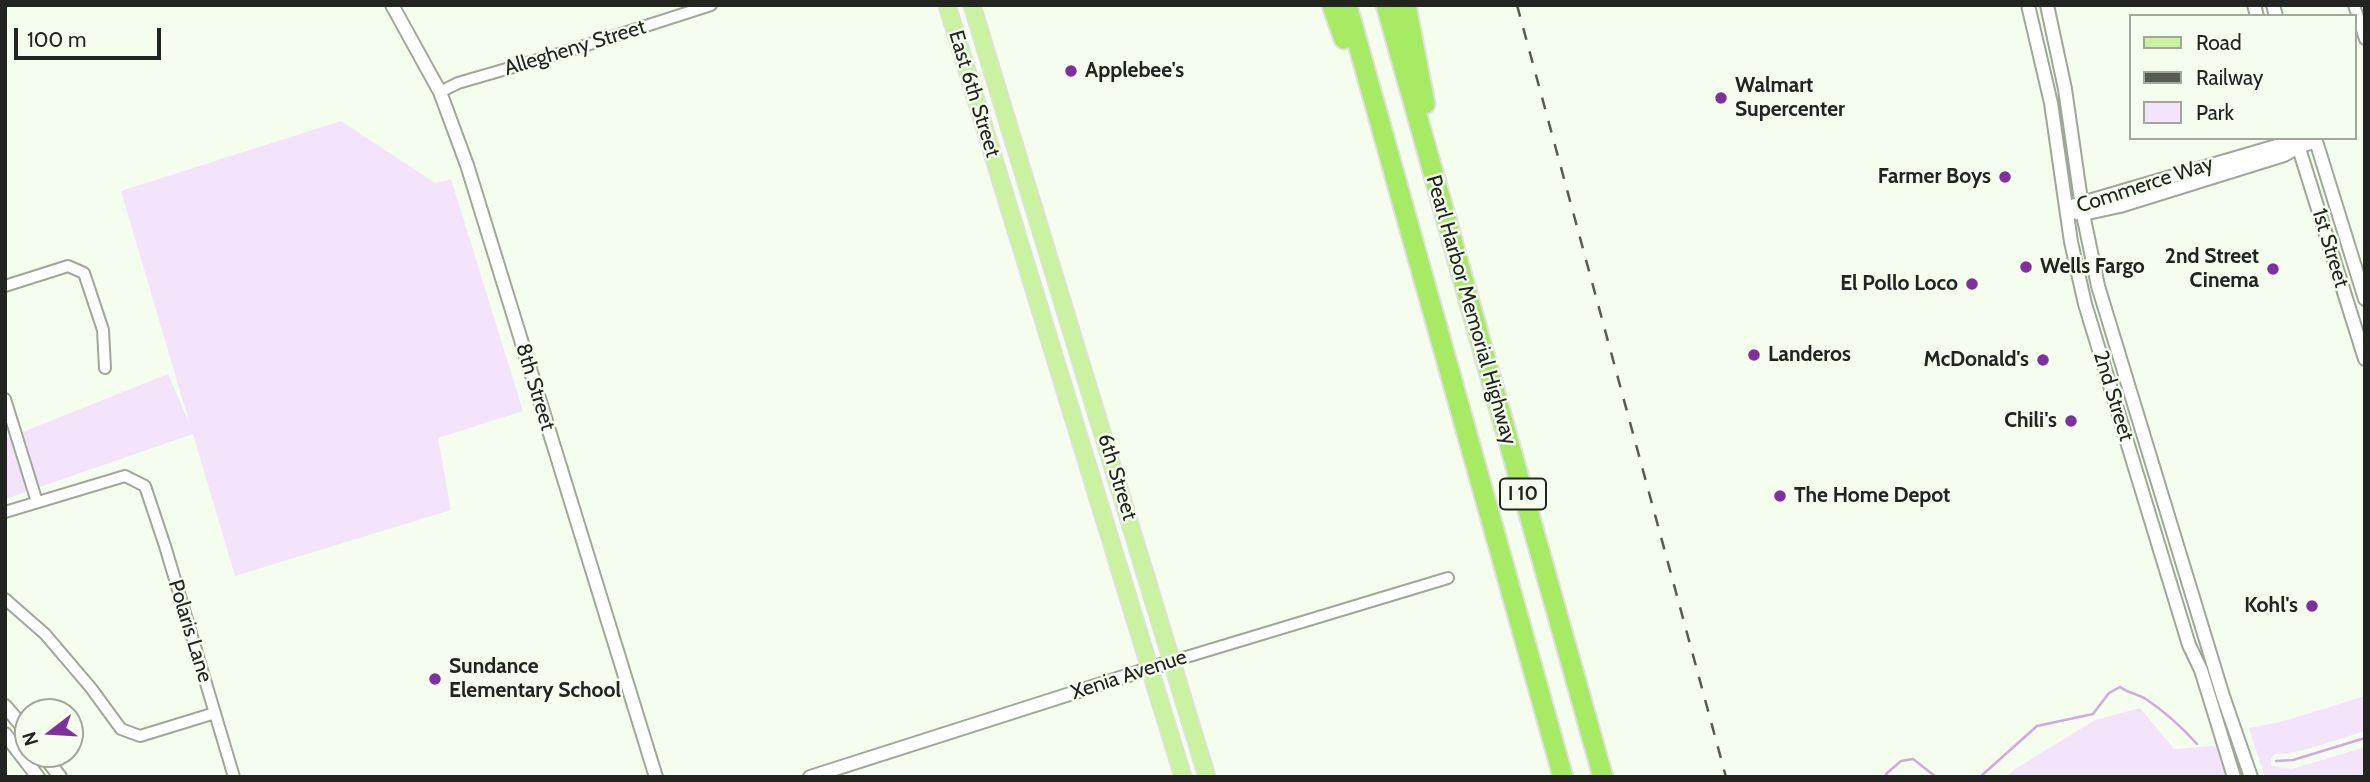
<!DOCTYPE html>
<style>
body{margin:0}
#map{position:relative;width:2370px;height:782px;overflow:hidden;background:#f4fdee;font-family:Cabin,sans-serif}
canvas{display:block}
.frame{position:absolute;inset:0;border:7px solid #22251f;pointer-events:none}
.legend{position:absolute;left:2129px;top:14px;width:228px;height:126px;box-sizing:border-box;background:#f4fdee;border:2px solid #a0a79b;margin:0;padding:9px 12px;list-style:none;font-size:21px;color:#22251f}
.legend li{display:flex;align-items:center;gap:14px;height:35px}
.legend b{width:35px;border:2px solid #a0a79b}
.north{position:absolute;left:14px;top:698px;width:70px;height:70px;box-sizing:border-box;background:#f4fdee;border:2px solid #a0a79b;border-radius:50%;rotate:253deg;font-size:19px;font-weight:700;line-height:28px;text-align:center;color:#22251f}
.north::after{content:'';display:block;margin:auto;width:24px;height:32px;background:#802f9e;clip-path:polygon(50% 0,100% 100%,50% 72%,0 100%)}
.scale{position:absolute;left:14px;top:28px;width:147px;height:32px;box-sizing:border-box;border:4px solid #22251f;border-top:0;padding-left:9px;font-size:21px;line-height:24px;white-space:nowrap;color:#22251f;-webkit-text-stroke:5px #f4fdee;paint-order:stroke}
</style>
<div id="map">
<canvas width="2370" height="782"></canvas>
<div class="frame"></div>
<ul class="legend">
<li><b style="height:9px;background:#caf2a1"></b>Road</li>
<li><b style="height:9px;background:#575c53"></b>Railway</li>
<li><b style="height:19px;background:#f4e4fb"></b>Park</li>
</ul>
<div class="north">N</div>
<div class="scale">100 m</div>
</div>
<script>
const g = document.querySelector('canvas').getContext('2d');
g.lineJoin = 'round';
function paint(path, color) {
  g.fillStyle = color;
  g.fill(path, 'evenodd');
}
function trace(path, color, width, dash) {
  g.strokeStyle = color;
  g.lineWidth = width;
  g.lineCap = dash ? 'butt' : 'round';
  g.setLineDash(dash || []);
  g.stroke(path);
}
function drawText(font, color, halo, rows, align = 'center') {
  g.font = font + ' Cabin,sans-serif';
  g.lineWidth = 5;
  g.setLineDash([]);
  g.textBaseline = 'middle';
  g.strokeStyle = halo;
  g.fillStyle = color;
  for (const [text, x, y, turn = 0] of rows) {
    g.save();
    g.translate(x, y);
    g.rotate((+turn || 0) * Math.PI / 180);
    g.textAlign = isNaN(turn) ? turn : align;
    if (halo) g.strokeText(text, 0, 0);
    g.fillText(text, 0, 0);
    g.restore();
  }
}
paint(new Path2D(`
 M341 121 435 183 451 179 523 411 438 438 451 510 235 576 193 434 5 499V439L168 374 190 425 121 191Z
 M2365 696V731C2348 736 2288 758 2276 753L2271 759V766L2292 769 2365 747V777H2265L2249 728 2281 722Z
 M2140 708 2174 749 2224 745 2232 777H2006L2015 769 2095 720Z`), '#f4e4fb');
trace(new Path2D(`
 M2276 761 2293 760 2365 738
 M1888 777 1886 774 1901 761 1913 759 1936 777
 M1980 777 2037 726 2093 714 2109 693 2120 687C2128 693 2138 694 2146 699 2165 712 2181 726 2197 744`), '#d2a8e4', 2.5);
const minor = new Path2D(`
 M2354 5 2365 39
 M440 92 458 83 565 52 711 5
 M5 286 68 266 84 273 103 330 105 368
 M5 399 37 502
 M5 512 125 476 145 486 165 546 234 777
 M5 599 45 634 91 688 121 729 140 736 215 713
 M1173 661 1448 578`);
const tertiary = new Path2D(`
 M392 5 440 92 467 165 656 777
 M2028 5 2051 103 2071 242 2085 304 2189 645 2201 670 2234 777
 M2047 5 2065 89 2083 214 2098 286 2223 696 2251 777
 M2254 5 2257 16
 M2273 5 2276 16
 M2315 138 2365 299
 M2297 142 2365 359
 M2075 205 2280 145 2298 147
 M2077 213 2083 214 2120 206 2284 155 2298 147 2316 141
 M5 706 28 733
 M5 734 38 777
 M43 754 60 777
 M810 777 1173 661`);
const primary = new Path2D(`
 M947 5 1183 777
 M972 5 1207 777`);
const motorway = new Path2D(`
 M1332 5 1344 39
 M1347 5 1563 777
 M1386 5 1603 777
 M1406 5 1425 104`);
trace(minor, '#9fa799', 14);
trace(tertiary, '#9fa799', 16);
trace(primary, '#e0e0e0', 19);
trace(motorway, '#e0e0e0', 23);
trace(minor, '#fff', 10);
trace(tertiary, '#fff', 12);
trace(primary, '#caf2a1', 16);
trace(motorway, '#a7ea63', 19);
trace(new Path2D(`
 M1517 5 1726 777`), '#575c53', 2.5, [12, 12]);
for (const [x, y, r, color] of [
 [1071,71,7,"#802f9e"],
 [1721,98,7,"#802f9e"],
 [2005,177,7,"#802f9e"],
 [2026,267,7,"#802f9e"],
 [2273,269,7,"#802f9e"],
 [1972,284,7,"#802f9e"],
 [1754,355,7,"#802f9e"],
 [2043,360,7,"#802f9e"],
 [2071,421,7,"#802f9e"],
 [1780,496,7,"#802f9e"],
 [2312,606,7,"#802f9e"],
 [435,679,7,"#802f9e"]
]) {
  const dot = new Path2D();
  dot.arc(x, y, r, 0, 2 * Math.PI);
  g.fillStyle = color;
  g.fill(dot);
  trace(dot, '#f4fdee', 2.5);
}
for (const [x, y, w] of [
 [1523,494,46]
]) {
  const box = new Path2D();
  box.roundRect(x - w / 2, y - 15.5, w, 31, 5);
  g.fillStyle = '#f4fdee';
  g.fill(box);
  trace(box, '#22251f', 2);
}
drawText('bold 19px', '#22251f', null, [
 ["I 10",1523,494]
]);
drawText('21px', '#22251f', '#f4fdee', [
 ["Allegheny Street",575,48,-17],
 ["East 6th Street",974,94,73],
 ["Commerce Way",2145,185,-18],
 ["1st Street",2330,248,73],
 ["Pearl Harbor Memorial Highway",1471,310,74],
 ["8th Street",535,387,73],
 ["2nd Street",2113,396,73],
 ["6th Street",1117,477,73],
 ["Polaris Lane",190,631,73],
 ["Xenia Avenue",1129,675,-18]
]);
drawText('bold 21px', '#22251f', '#f4fdee', [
 ["Applebee's",1085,71],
 ["Walmart",1735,86],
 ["Supercenter",1735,110],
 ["Farmer Boys",1991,177,"right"],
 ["2nd Street",2259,257,"right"],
 ["Cinema",2259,281,"right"],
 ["Wells Fargo",2040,267],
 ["El Pollo Loco",1958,284,"right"],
 ["Landeros",1768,355],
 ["McDonald's",2029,360,"right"],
 ["Chili's",2057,421,"right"],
 ["The Home Depot",1794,496],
 ["Kohl's",2298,606,"right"],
 ["Sundance",449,667],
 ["Elementary School",449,691]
], 'left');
</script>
